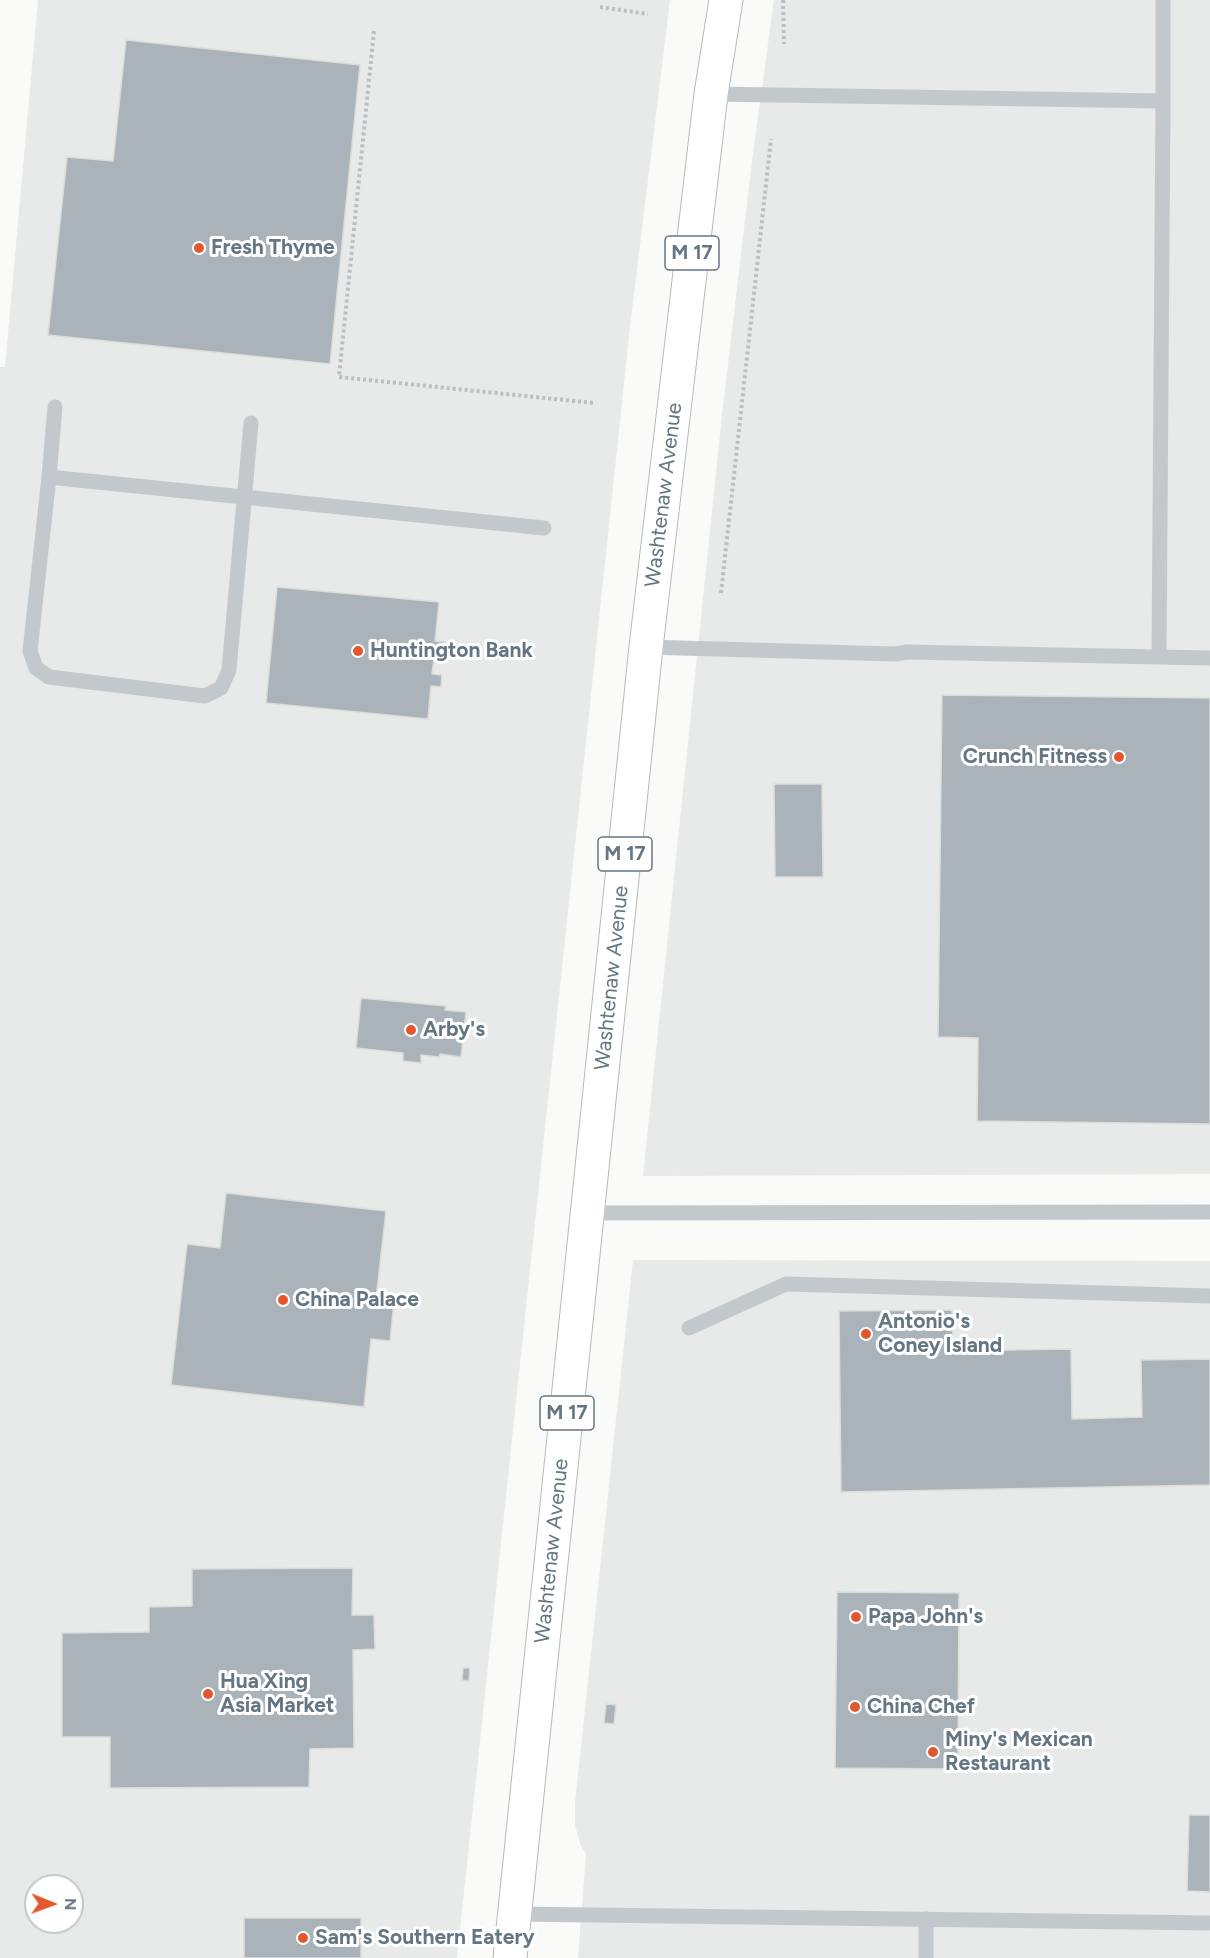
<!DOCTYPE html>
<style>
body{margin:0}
#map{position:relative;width:1210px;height:1958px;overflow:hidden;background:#fafaf8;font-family:Figtree,sans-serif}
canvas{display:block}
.north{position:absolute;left:24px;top:1874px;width:60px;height:60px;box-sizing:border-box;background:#fff;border:2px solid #c1c8cd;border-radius:50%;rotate:91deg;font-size:16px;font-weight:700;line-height:24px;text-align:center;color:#657683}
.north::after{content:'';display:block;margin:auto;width:21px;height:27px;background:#e4572e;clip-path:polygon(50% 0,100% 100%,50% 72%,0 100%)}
</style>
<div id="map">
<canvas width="1210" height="1958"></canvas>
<div class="north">N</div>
</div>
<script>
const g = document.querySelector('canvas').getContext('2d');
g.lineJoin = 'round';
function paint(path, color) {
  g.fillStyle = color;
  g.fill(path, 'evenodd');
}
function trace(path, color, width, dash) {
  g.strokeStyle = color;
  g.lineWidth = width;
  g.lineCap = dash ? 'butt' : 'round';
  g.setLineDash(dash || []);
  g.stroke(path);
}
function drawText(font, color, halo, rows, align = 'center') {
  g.font = font + ' Figtree,sans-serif';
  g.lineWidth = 6;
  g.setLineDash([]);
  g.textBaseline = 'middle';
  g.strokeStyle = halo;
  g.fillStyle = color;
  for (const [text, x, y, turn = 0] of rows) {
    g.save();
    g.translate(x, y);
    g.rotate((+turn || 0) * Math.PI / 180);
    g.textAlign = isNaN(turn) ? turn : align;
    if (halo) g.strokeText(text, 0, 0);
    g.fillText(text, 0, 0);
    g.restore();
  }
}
paint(new Path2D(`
 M38 0H670L630 327 457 1958H0V367H5ZM36 1886H72V1922H36Z
 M774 0H1210V1174L643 1176 722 415 752 161Z
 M633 1260 1210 1261V1958H578L586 1854 580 1844 575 1825V1803Z`), '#e8e9e9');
const building = new Path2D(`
 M126 40 360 65 330 364 48 335 67 157 113 161Z
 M277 587 439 602 435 641 445 642 444 660 434 659 432 674 442 675 441 687 431 686 428 719 266 703Z
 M942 695 1210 698V1124L977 1121 978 1038 938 1037Z
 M774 784H822L823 877H775Z
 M361 998 446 1006 445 1010 466 1012 461 1057 440 1054 439 1057 421 1055V1063L403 1061V1053L356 1048Z
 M226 1193 386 1211 376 1299 394 1302 390 1341 371 1339 364 1407 171 1385 187 1244 220 1248Z
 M952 1310 953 1351 1071 1349 1072 1419 1142 1417 1141 1360 1210 1359V1485L841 1492 839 1311Z
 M353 1568 352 1615H374L375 1649 353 1650 354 1748 310 1749 309 1787 110 1788V1737H62V1633L149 1632V1607L192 1606V1569Z
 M837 1592 959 1593 958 1769 835 1768Z
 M463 1668H470L469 1681 462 1680Z
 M606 1704 616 1705 614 1724 604 1723Z
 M1189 1815H1210V1892L1187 1891Z
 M244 1918H361V1958H244Z`);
paint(building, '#aab3b9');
trace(building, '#dcdcda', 1.5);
const primary = new Path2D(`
 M510 1958 646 647 711 94 726 0`);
trace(primary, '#b5babe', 35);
trace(new Path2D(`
 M783 0 784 44
 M600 7 648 14
 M374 31 339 377 594 403
 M721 593 771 139`), '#bbbfc2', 4, [3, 3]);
trace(new Path2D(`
 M711 94 1163 101V0
 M251 423 229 670 221 688 205 696 49 677 36 668 30 651 49 477 544 528
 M49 477 55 407
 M646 647 895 654 907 652 1210 658
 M1159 657 1163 101
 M587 1213 1210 1212
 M689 1328 786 1284 1210 1296
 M515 1914 1210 1923
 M926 1919V1958`), '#c3c8cc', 15);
trace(primary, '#fff', 33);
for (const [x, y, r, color] of [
 [199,248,6,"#e4572e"],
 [358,651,6,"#e4572e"],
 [1119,757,6,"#e4572e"],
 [411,1030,6,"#e4572e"],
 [283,1300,6,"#e4572e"],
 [866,1334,6,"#e4572e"],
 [856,1617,6,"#e4572e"],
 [208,1694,6,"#e4572e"],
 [855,1707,6,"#e4572e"],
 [933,1752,6,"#e4572e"],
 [303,1938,6,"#e4572e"]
]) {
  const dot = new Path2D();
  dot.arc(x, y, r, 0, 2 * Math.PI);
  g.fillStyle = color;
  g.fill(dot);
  trace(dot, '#fff', 2);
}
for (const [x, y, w] of [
 [692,253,54],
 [625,854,54],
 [567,1413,54]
]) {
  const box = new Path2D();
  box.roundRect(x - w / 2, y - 17, w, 34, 4.5);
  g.fillStyle = '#fff';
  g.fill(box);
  trace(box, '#657683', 1.5);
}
drawText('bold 20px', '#657683', null, [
 ["M 17",692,253],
 ["M 17",625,854],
 ["M 17",567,1413]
]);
drawText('bold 21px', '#657683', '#fff', [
 ["Fresh Thyme",211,248],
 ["Huntington Bank",370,651],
 ["Crunch Fitness",1107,757,"right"],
 ["Arby's",423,1030],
 ["China Palace",295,1300],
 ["Antonio's",878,1322],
 ["Coney Island",878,1346],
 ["Papa John's",868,1617],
 ["Hua Xing",220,1682],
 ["Asia Market",220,1706],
 ["China Chef",867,1707],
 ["Miny's Mexican",945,1740],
 ["Restaurant",945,1764],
 ["Sam's Southern Eatery",315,1938]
], 'left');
drawText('21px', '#657683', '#fff', [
 ["Washtenaw Avenue",664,495,-83],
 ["Washtenaw Avenue",612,978,-84],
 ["Washtenaw Avenue",552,1551,-84]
]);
</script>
